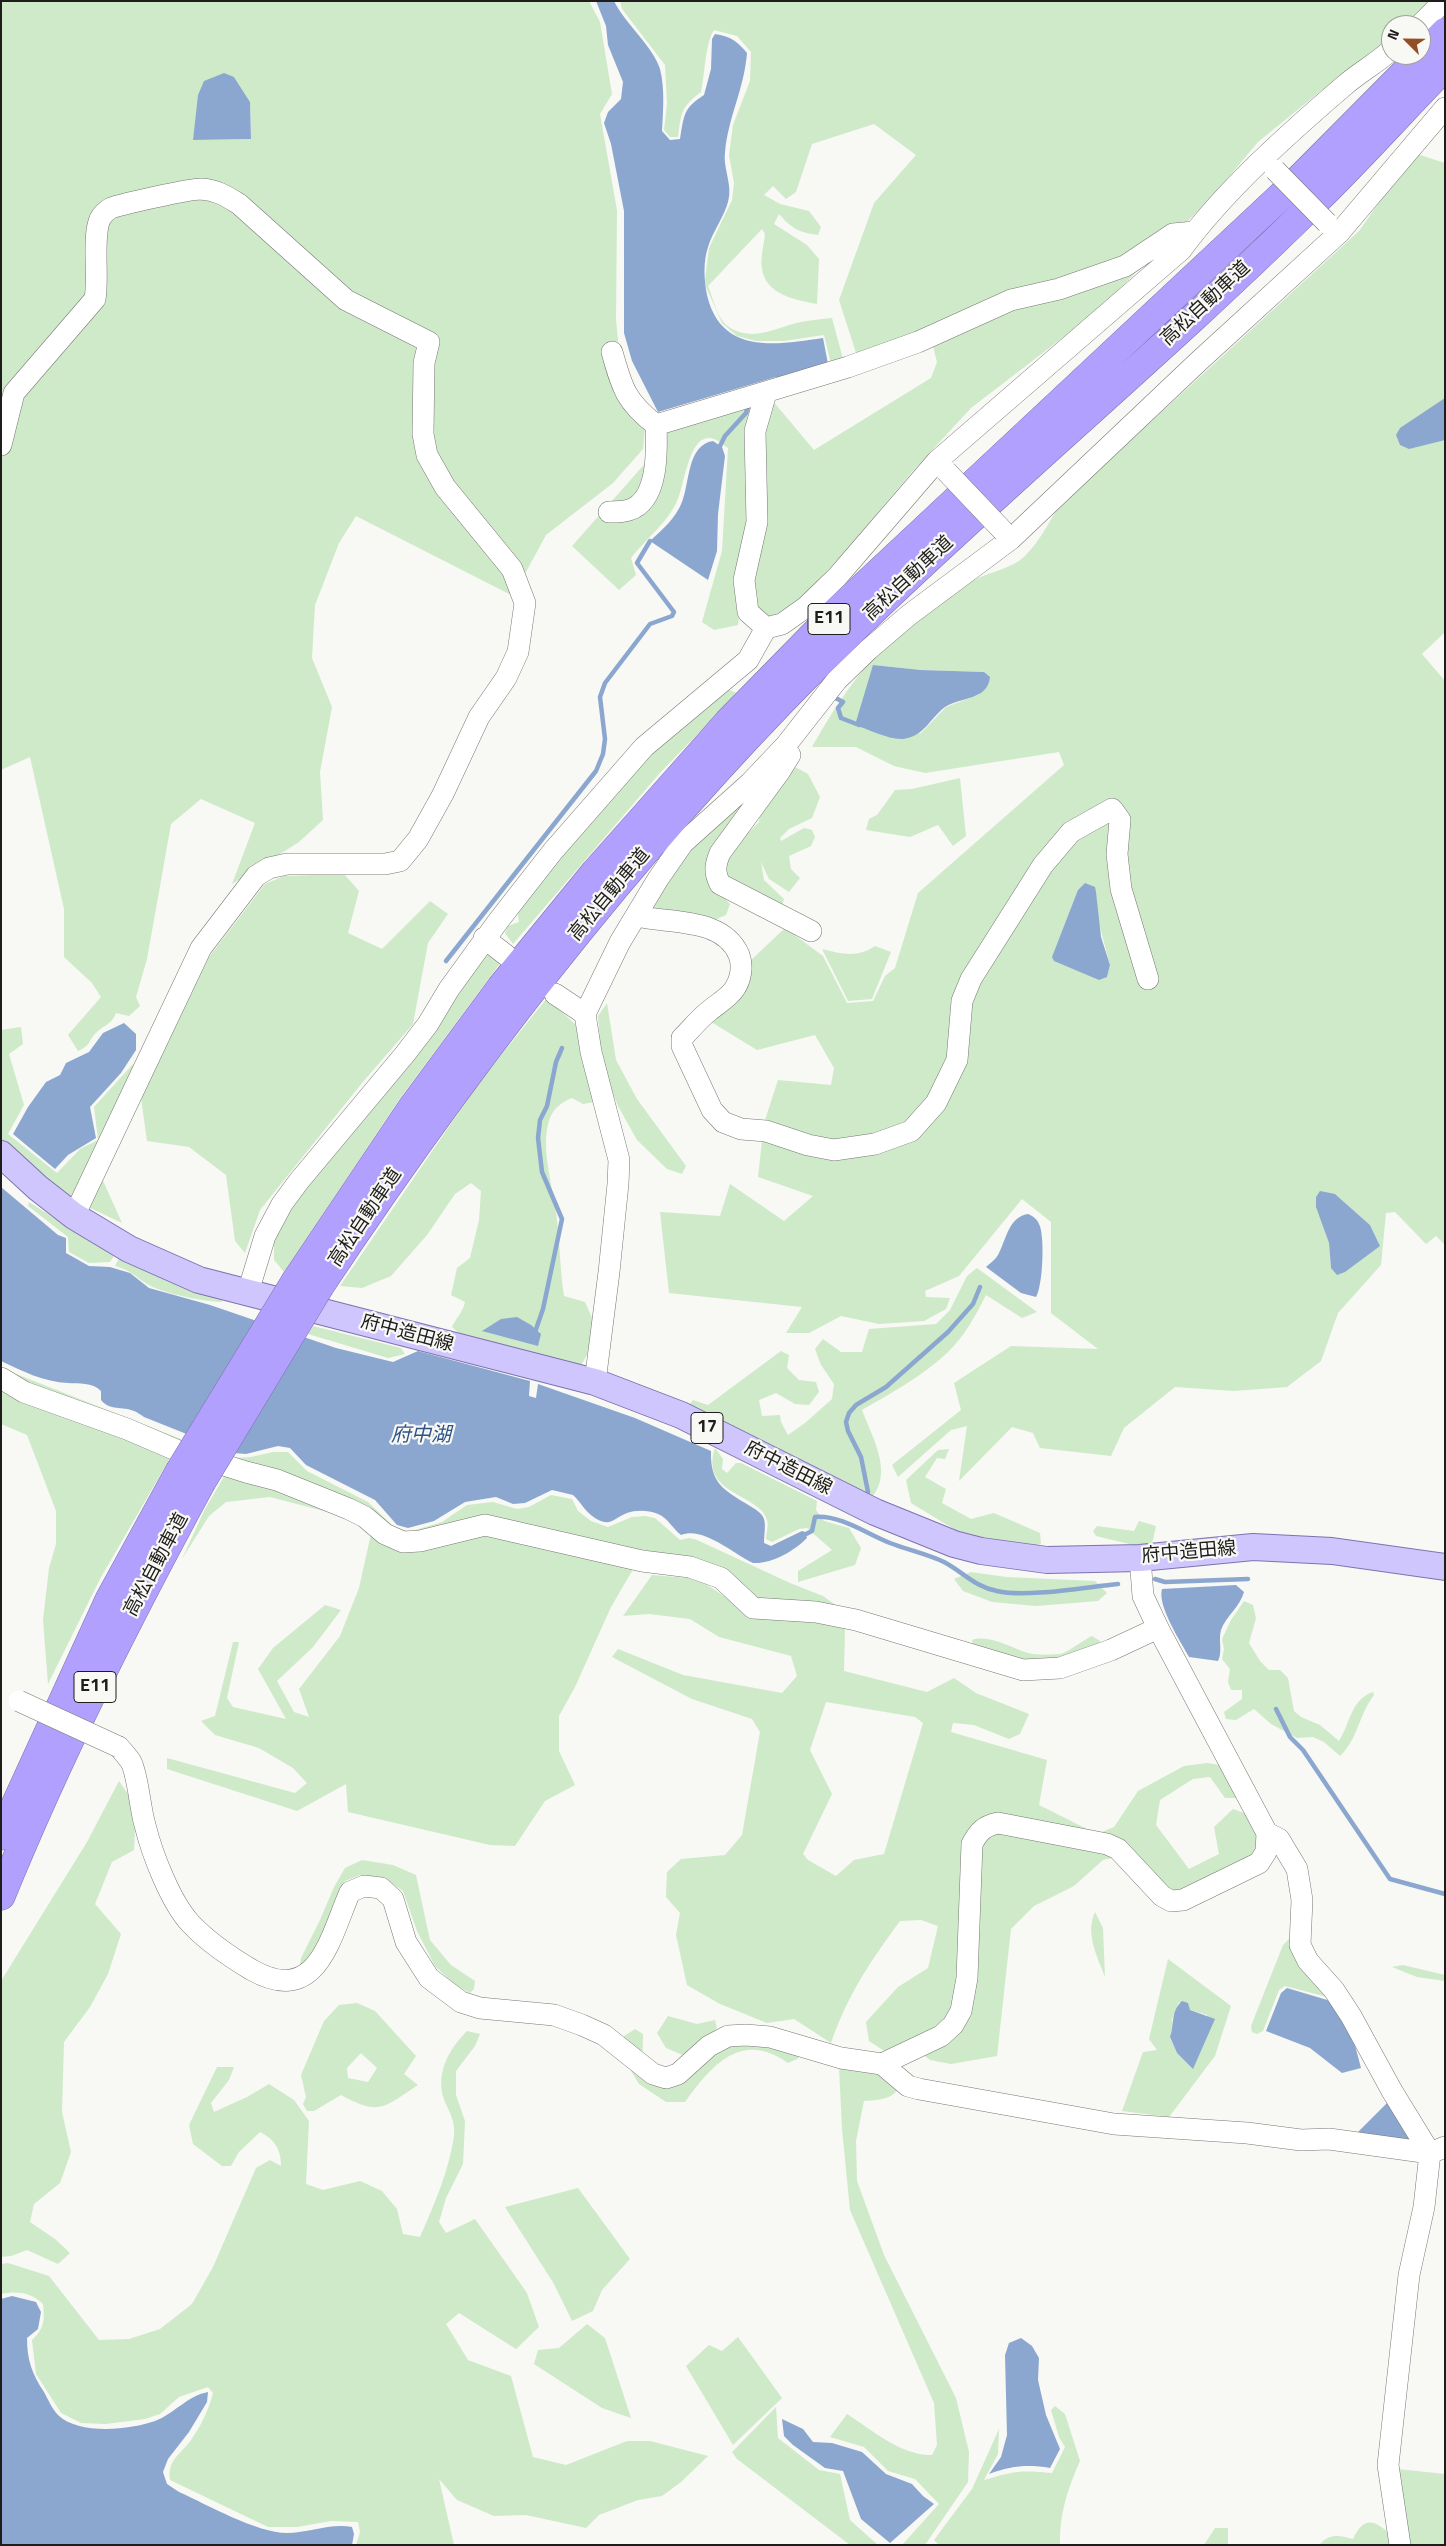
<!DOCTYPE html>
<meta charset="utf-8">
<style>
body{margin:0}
#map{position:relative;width:1446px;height:2546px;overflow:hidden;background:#f8f8f4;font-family:"Titillium Web",sans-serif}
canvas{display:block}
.frame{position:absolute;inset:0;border:2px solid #1e1d1c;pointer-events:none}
.north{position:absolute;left:1381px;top:15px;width:50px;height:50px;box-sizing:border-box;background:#f8f8f4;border:1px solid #a1a09e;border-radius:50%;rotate:293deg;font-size:14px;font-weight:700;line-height:20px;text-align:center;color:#1e1d1c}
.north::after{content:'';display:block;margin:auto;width:18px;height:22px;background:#944e25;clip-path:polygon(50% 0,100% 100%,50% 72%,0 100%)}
</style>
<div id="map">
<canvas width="1446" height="2546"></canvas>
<div class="frame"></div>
<div class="north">N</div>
</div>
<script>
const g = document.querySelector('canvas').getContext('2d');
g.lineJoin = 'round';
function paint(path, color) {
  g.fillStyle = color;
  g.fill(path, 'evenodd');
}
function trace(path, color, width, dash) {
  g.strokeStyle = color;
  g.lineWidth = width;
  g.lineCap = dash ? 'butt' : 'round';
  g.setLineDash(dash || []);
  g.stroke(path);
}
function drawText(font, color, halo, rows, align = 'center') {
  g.font = font + ' "Titillium Web","Noto Sans JP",sans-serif';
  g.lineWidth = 4.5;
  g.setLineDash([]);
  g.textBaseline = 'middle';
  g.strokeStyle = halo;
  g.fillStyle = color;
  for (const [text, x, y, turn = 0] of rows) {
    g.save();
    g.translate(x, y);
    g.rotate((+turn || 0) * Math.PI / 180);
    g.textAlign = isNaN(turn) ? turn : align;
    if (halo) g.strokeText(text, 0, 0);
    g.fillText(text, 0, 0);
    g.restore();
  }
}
paint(new Path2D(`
 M1 1H589L600 22 612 94 600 114 617 210 616 320 620 359 647 408 643 449 613 483 546 535 513 596 356 516 339 543 315 605 312 658 332 707 320 772 323 820 299 842 232 884 255 823 201 799 171 824 147 959 136 997 140 1006 129 1016 116 1013C112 1025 103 1025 95 1034 87 1043 91 1045 78 1051L68 1035 101 997 92 983 64 957V909L30 757 1 770ZM234 77 250 102 251 139 193 140 196 122Z
 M620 1H1432L1408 25H1391V41L1386 46 1322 90 1258 142 1212 197 1096 312 971 408 911 473 848 548 802 598 767 620 754 609 753 599 764 429 772 400 814 450 931 378 937 362 929 331 857 356 839 300 874 203 916 155 874 124 812 144 796 192 786 199 773 186 764 195 780 204 809 211 821 227 818 235C800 233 791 228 779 214L774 224 807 245 819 259 817 304C796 300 766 295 762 269 760 259 764 244 765 234L762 229 708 286C713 298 717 319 729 327 754 343 776 327 801 322 811 320 821 319 832 318L843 359 831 364 824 335 784 341H756L737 336 722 323 706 287 705 280 709 248 732 200 734 183 729 155 733 125 750 81 751 52 737 36 714 30C705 43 705 75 701 92 681 107 681 113 678 137H670L664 130 667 104 665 65 622 9Z
 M1414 153 1445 163V632L1422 654 1445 681V1245L1436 1236 1426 1244 1395 1212 1386 1213 1381 1265 1338 1313 1321 1361 1287 1387 1234 1391 1175 1387 1124 1428 1111 1456 1040 1448 1033 1433 1012 1427 959 1481 967 1426 951 1430 898 1477 892 1465 961 1410 954 1383 1011 1346 1098 1349 1051 1313V1222L1022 1199 959 1276 925 1291 926 1297 950 1298 946 1309 924 1321 879 1324 841 1316 809 1333H786L802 1307 669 1293 660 1212 720 1216 730 1184 784 1221 813 1196 758 1177 764 1123 778 1080 831 1085 834 1068 815 1035 757 1050 708 1020 748 963 785 928 823 956 847 1003 873 1001 885 976 895 968 918 893 1064 765 1059 752 925 773 894 766 856 747H812C837 703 865 660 905 628 922 615 956 589 974 580 988 573 1005 570 1019 561 1036 548 1048 524 1059 506L1359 231ZM873 665 921 670 984 672 978 695 946 707 921 733 900 739ZM1097 916 1110 965 1107 977 1052 957ZM1335 1194 1370 1225 1380 1246 1331 1268 1329 1243 1323 1225Z
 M758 401 752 517 738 625 714 630 702 622 722 551 728 448C721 443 713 435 704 439 688 445 684 486 677 501 668 522 645 540 631 558L636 575 619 590 572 546 657 450 662 429Z
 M729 690 737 693 659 774 513 944 505 933 508 926 519 922 517 910 528 894 655 747 709 703Z
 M781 760 723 837 716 889 730 904 726 915 710 922 649 915 668 872Z
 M795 767 808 774 820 797 812 818 789 829 780 838 781 841 804 828 812 830 815 837 811 846 789 856 791 869 800 878 789 892 769 879 761 862 764 880 784 899 782 906 723 877 733 842 747 834 759 822 761 808 784 775Z
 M960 778 966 836 953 846 938 825 910 837 866 830 869 819 877 815 895 790 912 789Z
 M344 874 359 891 348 933 382 949 430 901 448 914 428 943 413 1024 362 1083 260 1210 245 1253 235 1241 226 1175 189 1147 147 1141 141 1098 209 957 265 884 284 876Z
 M875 946 891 952 872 999 848 1001 822 949C841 954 858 958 875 946Z
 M489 955 501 962 401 1097 284 1272 274 1260V1235L283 1212 478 956Z
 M547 998 576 1025 594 1102 583 1104 572 1098C563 1101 553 1109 550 1118 539 1146 554 1190 557 1220 560 1245 560 1270 564 1296L585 1302 594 1322 587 1355 580 1367 469 1342 452 1327C456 1318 463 1312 465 1302L451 1295 457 1268 470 1258 479 1220 481 1191 471 1183 455 1194 427 1235 391 1276 362 1288 340 1286 478 1084Z
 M607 1003 616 1060 637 1099 686 1166 682 1174 667 1169 637 1140 618 1106 602 1066 598 1016Z
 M21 1027 23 1044 9 1054 24 1105 8 1134 57 1173 80 1149 98 1140 94 1107 133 1064 138 1073 74 1202 1 1142V1030Z
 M100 1174 122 1223 84 1205Z
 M29 1202 114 1256 110 1262 89 1263 69 1252 68 1237 28 1206Z
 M119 1258 222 1297V1302C206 1302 162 1293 149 1285 135 1277 131 1270 115 1266Z
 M977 1268 1037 1312 1022 1318 986 1295C976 1315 964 1337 948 1352 923 1376 891 1393 862 1410 872 1437 894 1473 871 1498L689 1405 693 1400 708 1405 781 1351 789 1355 787 1368 799 1380 816 1382 819 1392 809 1405 795 1404 776 1393 759 1400 762 1416 780 1415 781 1422 788 1435 805 1423 832 1399 834 1384 821 1365 815 1349 823 1339 841 1352H862L869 1329 936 1324 950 1310 967 1276Z
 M313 1326 401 1348 405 1354 388 1358 308 1334Z
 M1 1368 181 1439 100 1579 48 1684 43 1620 49 1568 56 1544V1511L27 1435 1 1424Z
 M715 1448 723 1459 722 1469 727 1473 736 1463H741L817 1501 816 1510 824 1521 849 1528 861 1548 855 1565 798 1582V1571L832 1550 807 1528 799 1529 772 1542 766 1539C766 1534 769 1525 767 1520 759 1493 699 1495 715 1448Z
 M949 1449 945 1459 937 1458 925 1477 946 1489 942 1503 971 1519 994 1513 1040 1533 1041 1544 1026 1548 962 1534 911 1503 906 1480 938 1450Z
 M273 1452H288L307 1471 368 1502 392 1525 409 1532 442 1522 467 1505 493 1502 517 1509 529 1507 551 1495 572 1499 578 1511 591 1521 608 1527 632 1517 645 1516 655 1518 680 1540 689 1538 697 1540 790 1583 823 1596 841 1609 753 1601 724 1572 485 1519 420 1536 270 1497 226 1502 209 1516 182 1559 205 1509 235 1458 251 1457Z
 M1139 1521 1156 1526 1153 1540 1146 1548 1096 1536 1093 1531 1097 1526 1134 1531Z
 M484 1530 635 1566 611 1607 575 1687 559 1716V1751L575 1785 545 1801 515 1846 490 1845 348 1812 346 1784 297 1811 167 1769V1758L295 1793 307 1783 293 1768 259 1748 215 1735 201 1721 215 1716 233 1642H239L227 1698 233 1707 286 1719 258 1669 273 1648 325 1605 341 1610 313 1647 277 1681 294 1712 309 1717 299 1689 340 1636 359 1588 371 1534Z
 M971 1572 1006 1577 1095 1581 1107 1593 1098 1601 1036 1606 992 1602 963 1591 954 1579Z
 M652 1575 688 1578 706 1584 727 1598 845 1629 844 1671 927 1692 954 1678 976 1693 1029 1714 1020 1734 1009 1739 974 1725 953 1723 951 1732 1047 1760 1039 1805 1097 1834 1114 1827 1138 1791 1184 1766 1207 1763 1220 1765 1237 1798H1225L1210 1777 1193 1779 1160 1800 1156 1825 1189 1869 1219 1854 1214 1827 1233 1809 1247 1814 1259 1838 1253 1859 1179 1893H1169L1130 1854 1103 1860 1074 1886 1034 1906 1011 1929 997 2056 951 2064 930 2060 908 2043 886 2052 869 2041 866 2022 898 1987 928 1968 938 1926 921 1920 900 1921C870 1962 848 1994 831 2043L794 2019 767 2023 720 2004 687 1985 676 1935 680 1913 666 1897 667 1872 681 1859 725 1855 742 1835 760 1732 752 1719 692 1699 612 1657 618 1649 683 1675 782 1693 797 1676 791 1656 719 1637 690 1619 649 1614 623 1616ZM826 1702 915 1717 923 1723 884 1854 854 1860 836 1876 808 1860 803 1854 832 1794 810 1750Z
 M1244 1601 1253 1605 1256 1618 1249 1643 1260 1661 1269 1670H1280L1288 1678 1294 1711 1301 1717 1320 1725 1339 1741C1350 1724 1351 1699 1373 1692L1374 1695C1359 1714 1358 1739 1340 1756L1324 1742 1313 1737 1297 1738 1271 1724 1254 1709 1236 1720 1226 1719 1224 1712 1242 1699V1690H1231L1228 1682 1230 1669 1222 1659 1224 1649 1222 1639 1231 1620Z
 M1092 1636 1100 1641 1097 1648 1054 1663 1021 1662 973 1646 972 1640C990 1634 1011 1648 1028 1653 1036 1655 1050 1655 1059 1654 1066 1654 1083 1640 1092 1636Z
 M119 1781 130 1797 135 1829 134 1850 112 1862 95 1904 121 1934 108 1974 90 2007 64 2042 62 2112 71 2152 60 2183 34 2204 30 2222 55 2239 70 2253 58 2264 27 2250 11 2256 1 2257V1981L87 1842Z
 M362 1860 393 1865 416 1875 430 1940 451 1965 475 1981 474 1989 470 1993 455 1985 435 1966 417 1931 403 1891 382 1877 360 1875 345 1881 318 1949 300 1966 301 1958 320 1920 334 1887 345 1868Z
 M1095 1912 1103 1928 1105 1977C1097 1956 1085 1933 1095 1912Z
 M1294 1934 1331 1998 1285 1986 1279 1990 1263 2031 1257 2034 1252 2032 1251 2026 1283 1945Z
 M1168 1959 1231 2006 1215 2056 1169 2117 1122 2111 1143 2052 1157 2050 1149 2039ZM1179 2002 1190 2010 1207 2015 1193 2068 1177 2053 1170 2038 1173 2026 1172 2019Z
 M1403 1965 1445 1975V1981L1417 1977 1392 1967Z
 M357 2003 375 2011 416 2056 404 2074 418 2085C383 2108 380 2116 341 2095L314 2111H307L303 2104 306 2097 301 2075 324 2021 339 2005ZM361 2053 377 2068 368 2082 348 2078 347 2068Z
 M668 2016 697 2024 715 2020 717 2028 708 2039 792 2049 799 2058 788 2063C741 2030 712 2065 685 2102H666L639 2084 627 2064 624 2036 635 2029 643 2034 642 2075 661 2086 685 2056 666 2048 657 2033Z
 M467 2031 480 2034 475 2046 456 2071V2095L465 2121 463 2164 446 2198 439 2222 446 2233 475 2219 527 2293 539 2327 516 2349 459 2313 446 2324 468 2360 511 2376 533 2457 566 2465 627 2441H650L708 2456 681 2482 662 2496 638 2500 599 2515 586 2528 526 2515 494 2516 457 2500 439 2479 454 2545H356L360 2532 358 2522 331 2521 297 2527H268L170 2480C167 2460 181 2454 191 2440 201 2426 209 2409 213 2393L208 2387 179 2397 160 2414 145 2419 106 2424 81 2423 61 2413 36 2374 32 2340C44 2329 45 2320 43 2304 30 2292 18 2291 1 2294V2264L8 2263 49 2276 99 2340 129 2339 160 2329 192 2304 213 2267 256 2168 270 2160 281 2166C281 2149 275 2140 260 2132L239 2152 231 2166H222L193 2144 189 2125 217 2067H234L229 2080 211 2103 214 2112 247 2097 269 2084 294 2100 309 2121 306 2184 323 2190 360 2181 382 2191 397 2209 403 2234 420 2237C434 2205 449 2171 454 2136 456 2116 445 2108 442 2092 438 2068 451 2047 467 2031Z
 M839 2067 874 2069 899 2087C893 2100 877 2100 864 2101L856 2141 857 2181 884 2255 956 2398 969 2452 968 2482 925 2545H902L939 2504 915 2479 888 2471 864 2447 830 2437 847 2414C872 2430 902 2456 932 2455L937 2445 934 2403 850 2210 842 2129Z
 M578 2188 630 2259 602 2290 593 2311 572 2321 554 2284 505 2207Z
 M587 2324 605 2338 631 2418 602 2408 534 2364 538 2350 559 2348Z
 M738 2337 782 2398 733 2445 686 2366 709 2345 722 2351Z
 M1055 2406 1065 2414 1080 2461C1068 2488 1059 2514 1060 2545H939L934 2540 972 2489 999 2429 998 2454 984 2480C1015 2471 1020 2470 1052 2473L1065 2447 1059 2437 1051 2410Z
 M776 2407 778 2438 819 2470 840 2474 850 2520 878 2545H850L737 2459 732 2452Z
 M1398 2469 1445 2474V2545H1319C1329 2533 1340 2535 1353 2539 1365 2513 1377 2522 1393 2537Z
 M1215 2528H1228V2545H1204Z`), '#ceeac9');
paint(new Path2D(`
 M596 1H614C625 24 653 46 660 69 665 89 663 111 662 131L670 140 680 139C684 116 683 108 704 95L711 69 712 39 715 34C730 36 737 41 747 53 744 90 728 117 725 153 723 169 733 185 728 202 724 217 713 231 708 247 703 262 704 280 707 295 721 355 776 345 823 338L828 364 783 380 776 377 658 412 632 361 624 333V211L611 144 604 123 608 112 621 99 623 82 608 45 606 26Z
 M224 73 234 77 250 102 251 139 193 140 198 95 204 81Z
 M1445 398V440L1409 449 1400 445 1396 435 1400 428Z
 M713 441 722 447 725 456 718 514 717 551 708 580 650 541C662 530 676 518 682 502 690 482 687 445 713 441Z
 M873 665 921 670 984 672 990 677C988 700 961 697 945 707 929 719 925 736 903 739 889 740 868 729 855 725Z
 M1085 883 1095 887 1096 892 1101 937 1110 965 1107 977 1099 980 1054 961 1052 957 1078 890Z
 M124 1023 136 1034V1050L121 1073 90 1107 96 1138 68 1155 55 1169 13 1134 28 1107 46 1082 60 1075 66 1063 89 1052 103 1033Z
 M1 1187 58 1235 66 1238V1253L89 1266 110 1267 130 1273 149 1288 210 1305 336 1348 393 1362 418 1351 530 1381 529 1396 536 1398 538 1384 635 1418 711 1451C710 1484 724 1490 750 1506 755 1509 762 1513 764 1519 766 1525 764 1536 764 1543L771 1546 802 1531 805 1532 807 1538C794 1551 772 1564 753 1563 732 1553 703 1526 681 1535 672 1528 668 1518 658 1514 648 1510 636 1510 627 1513 613 1518 611 1528 595 1518 585 1512 581 1502 573 1495L552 1490 525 1503 513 1504 496 1497 465 1502 434 1521 408 1528 397 1525 375 1500 306 1465 290 1448 278 1446 246 1454 234 1453 144 1417C141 1415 137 1412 134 1411 122 1406 110 1411 101 1400V1391C92 1382 79 1384 68 1383 44 1382 22 1371 1 1361Z
 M1320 1191 1335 1194 1370 1225 1380 1246 1345 1272 1337 1275 1331 1268 1329 1243 1316 1207V1197Z
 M1028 1214C1033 1216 1037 1219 1039 1224 1045 1235 1043 1286 1036 1297L1021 1293 986 1267C990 1263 995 1260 998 1255 1006 1241 1008 1217 1028 1214Z
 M517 1317 531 1325 541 1334 538 1346 482 1331 501 1319Z
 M1236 1585 1244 1592C1240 1607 1226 1616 1221 1630 1218 1641 1223 1651 1218 1661L1189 1657C1181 1642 1157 1606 1162 1589Z
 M1287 1988 1334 2002 1351 2030 1361 2068 1342 2073 1310 2048 1266 2031 1281 1993Z
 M1182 2001 1188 2003 1190 2010 1215 2019 1193 2069 1177 2053 1170 2037C1175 2024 1170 2012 1182 2001Z
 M1391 2099 1416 2140 1354 2136Z
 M12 2296 36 2302 41 2312 38 2329 27 2338C27 2360 32 2374 44 2392 48 2399 52 2409 58 2415 78 2435 130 2430 155 2421 174 2414 187 2396 208 2392L207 2402 189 2432 168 2459 163 2472 167 2484 179 2492C208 2505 257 2533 287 2533 309 2533 330 2523 352 2527L354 2534 352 2545H1V2299Z
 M1021 2338 1032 2346 1039 2358 1038 2380 1046 2415 1060 2449 1050 2468C1027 2464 1011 2466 989 2474L1001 2457 1007 2435 1005 2355 1009 2343Z
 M782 2419 803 2429 813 2442 832 2443 862 2452 886 2474 912 2484 923 2496 934 2504 890 2543 861 2519 843 2471 825 2468 793 2445 784 2436Z`), '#8ba7cf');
trace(new Path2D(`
 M718 450 725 436 746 413 749 403
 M832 696 843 702 838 708 841 718 859 725
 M446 961 596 771 603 754 605 739 600 697 605 683 650 624 672 616 674 612 637 563 650 541
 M534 1335 543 1309 562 1219 542 1172 538 1138 540 1120 547 1106 556 1062 562 1048
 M868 1492 861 1457 848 1431 846 1422 849 1413 856 1405 886 1387 948 1332 973 1304 980 1287
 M802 1536 812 1531 815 1517C841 1515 867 1534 890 1543 908 1550 927 1554 944 1562 963 1572 975 1587 997 1591 1026 1598 1086 1587 1118 1584
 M1155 1579 1165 1582 1248 1579
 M1276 1709 1290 1737 1303 1750 1390 1879 1445 1894`), '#8ba7cf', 4.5);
const minor = new Path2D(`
 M1420 25 1444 1
 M612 352C622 388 626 402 656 425
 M766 393 755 431 757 522 744 580 748 612 766 628
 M656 425 848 367 918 342 1011 300 1059 289 1125 266 1173 234 1194 232
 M1 445 14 393 95 299C99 277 92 237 100 219 102 215 107 210 111 208 122 204 189 189 201 189 217 190 226 196 239 204L346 300 429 342 424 363 423 434 427 455 445 487 512 569 525 603 518 652 506 678 479 717 443 794 418 839 400 861 385 864H287L269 868 256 876 201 948 74 1216
 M609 512C616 512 623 512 629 510 659 501 657 449 656 425
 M790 755 780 771 720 853C715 865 714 872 720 884L811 931
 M637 916C670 924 723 917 739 955 743 966 741 979 735 988 730 997 717 1004 709 1011 699 1019 691 1029 682 1038V1046L712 1110 723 1122 741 1129 766 1131 808 1145 834 1150 875 1144 911 1131 936 1103 957 1060 962 1001 971 979 1043 865 1071 832 1112 809 1120 820 1117 854 1121 889 1148 979
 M484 938 506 955
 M555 994 585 1014
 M248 1292 265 1236 282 1204 299 1181 405 1054 428 1024 449 989 499 920 553 851 644 747 748 660 766 628 782 624 806 607 837 577 937 461 1181 250C1224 191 1289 133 1345 85 1360 72 1377 63 1391 50
 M1 1378 24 1392 127 1429 176 1450 246 1472 277 1480 349 1509 365 1517 385 1534 403 1542 420 1541 485 1525 642 1561 690 1567 721 1578 753 1608 816 1612 856 1620 1023 1670 1060 1668 1111 1650 1158 1628
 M595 1382 609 1272 618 1184 619 1160 591 1052 585 1014 620 942 658 879 683 843 750 783 786 745 837 680 868 650 909 615 1011 539 1199 361 1339 233 1445 108
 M119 1747C123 1752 128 1757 131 1762 138 1775 140 1809 145 1825 152 1854 171 1903 191 1924 209 1943 230 1957 252 1970 318 2007 330 1937 350 1892L364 1886 381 1888 393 1899 406 1942 429 1978 461 2002 480 2008 554 2015 582 2025 604 2035 653 2074 666 2078 678 2074 709 2046 728 2036 746 2035 770 2037 841 2058 882 2064 941 2036 953 2025 961 2011 967 1978 972 1844C979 1831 984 1826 998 1823L1107 1844 1118 1849 1162 1896 1171 1901 1183 1900 1259 1863 1266 1852 1267 1833 1158 1628 1143 1596 1140 1558
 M1267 1833 1279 1839 1297 1869 1302 1900 1300 1945 1308 1961 1334 1990 1351 2016 1392 2091 1430 2153 1424 2207 1409 2275 1388 2465 1400 2545
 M882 2064 908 2086 919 2089 1114 2124 1247 2133 1301 2140 1329 2139 1430 2153 1445 2147`);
const major = new Path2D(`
 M1 1154 38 1188 74 1216 129 1249 199 1280 595 1382 681 1415 875 1512 954 1544 981 1551 1047 1560 1140 1558 1253 1547 1332 1551 1445 1567`);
const highway = new Path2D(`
 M296 1280 413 1106 501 987 595 872 728 722 834 614 1297 181 1445 32
 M320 1286C475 1052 649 828 851 632 1003 484 1167 349 1317 200 1361 157 1402 111 1445 67
 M1 1836 109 1600 179 1472
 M1 1896C59 1754 128 1618 201 1483`);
trace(minor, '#787774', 22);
trace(major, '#7e72ae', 28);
trace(highway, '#7e72ae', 29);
trace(minor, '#fff', 21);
trace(major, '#d0c6fe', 26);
trace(highway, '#b1a0fd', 28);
const minorBridge = new Path2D(`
 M1275 170 1327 223
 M946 471 1004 532
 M19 1701 119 1747`);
const highwayBridge = new Path2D(`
 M179 1472 296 1280
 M201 1483 320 1286`);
trace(minorBridge, '#787774', 22, []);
trace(highwayBridge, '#7e72ae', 29, []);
trace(minorBridge, '#fff', 21);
trace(highwayBridge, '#b1a0fd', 28);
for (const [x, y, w] of [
 [829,619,42],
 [707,1428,32],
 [95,1687,42]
]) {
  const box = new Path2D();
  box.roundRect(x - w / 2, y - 15.5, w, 31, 4);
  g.fillStyle = '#f8f8f4';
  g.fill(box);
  trace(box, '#1e1d1c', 1);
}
drawText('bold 18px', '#1e1d1c', null, [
 ["E11",829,619],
 ["17",707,1428],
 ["E11",95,1687]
]);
drawText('19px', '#1e1d1c', '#f8f8f4', [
 ["高松自動車道",1206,304,-43],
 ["高松自動車道",909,579,-43],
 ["高松自動車道",610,895,-50],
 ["高松自動車道",366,1218,-56],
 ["府中造田線",407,1334,15],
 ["府中造田線",788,1469,27],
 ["府中造田線",1189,1553,-5],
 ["高松自動車道",157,1565,-62]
]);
drawText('italic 20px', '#2e5387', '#f8f8f4', [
 ["府中湖",421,1436]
]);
</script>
